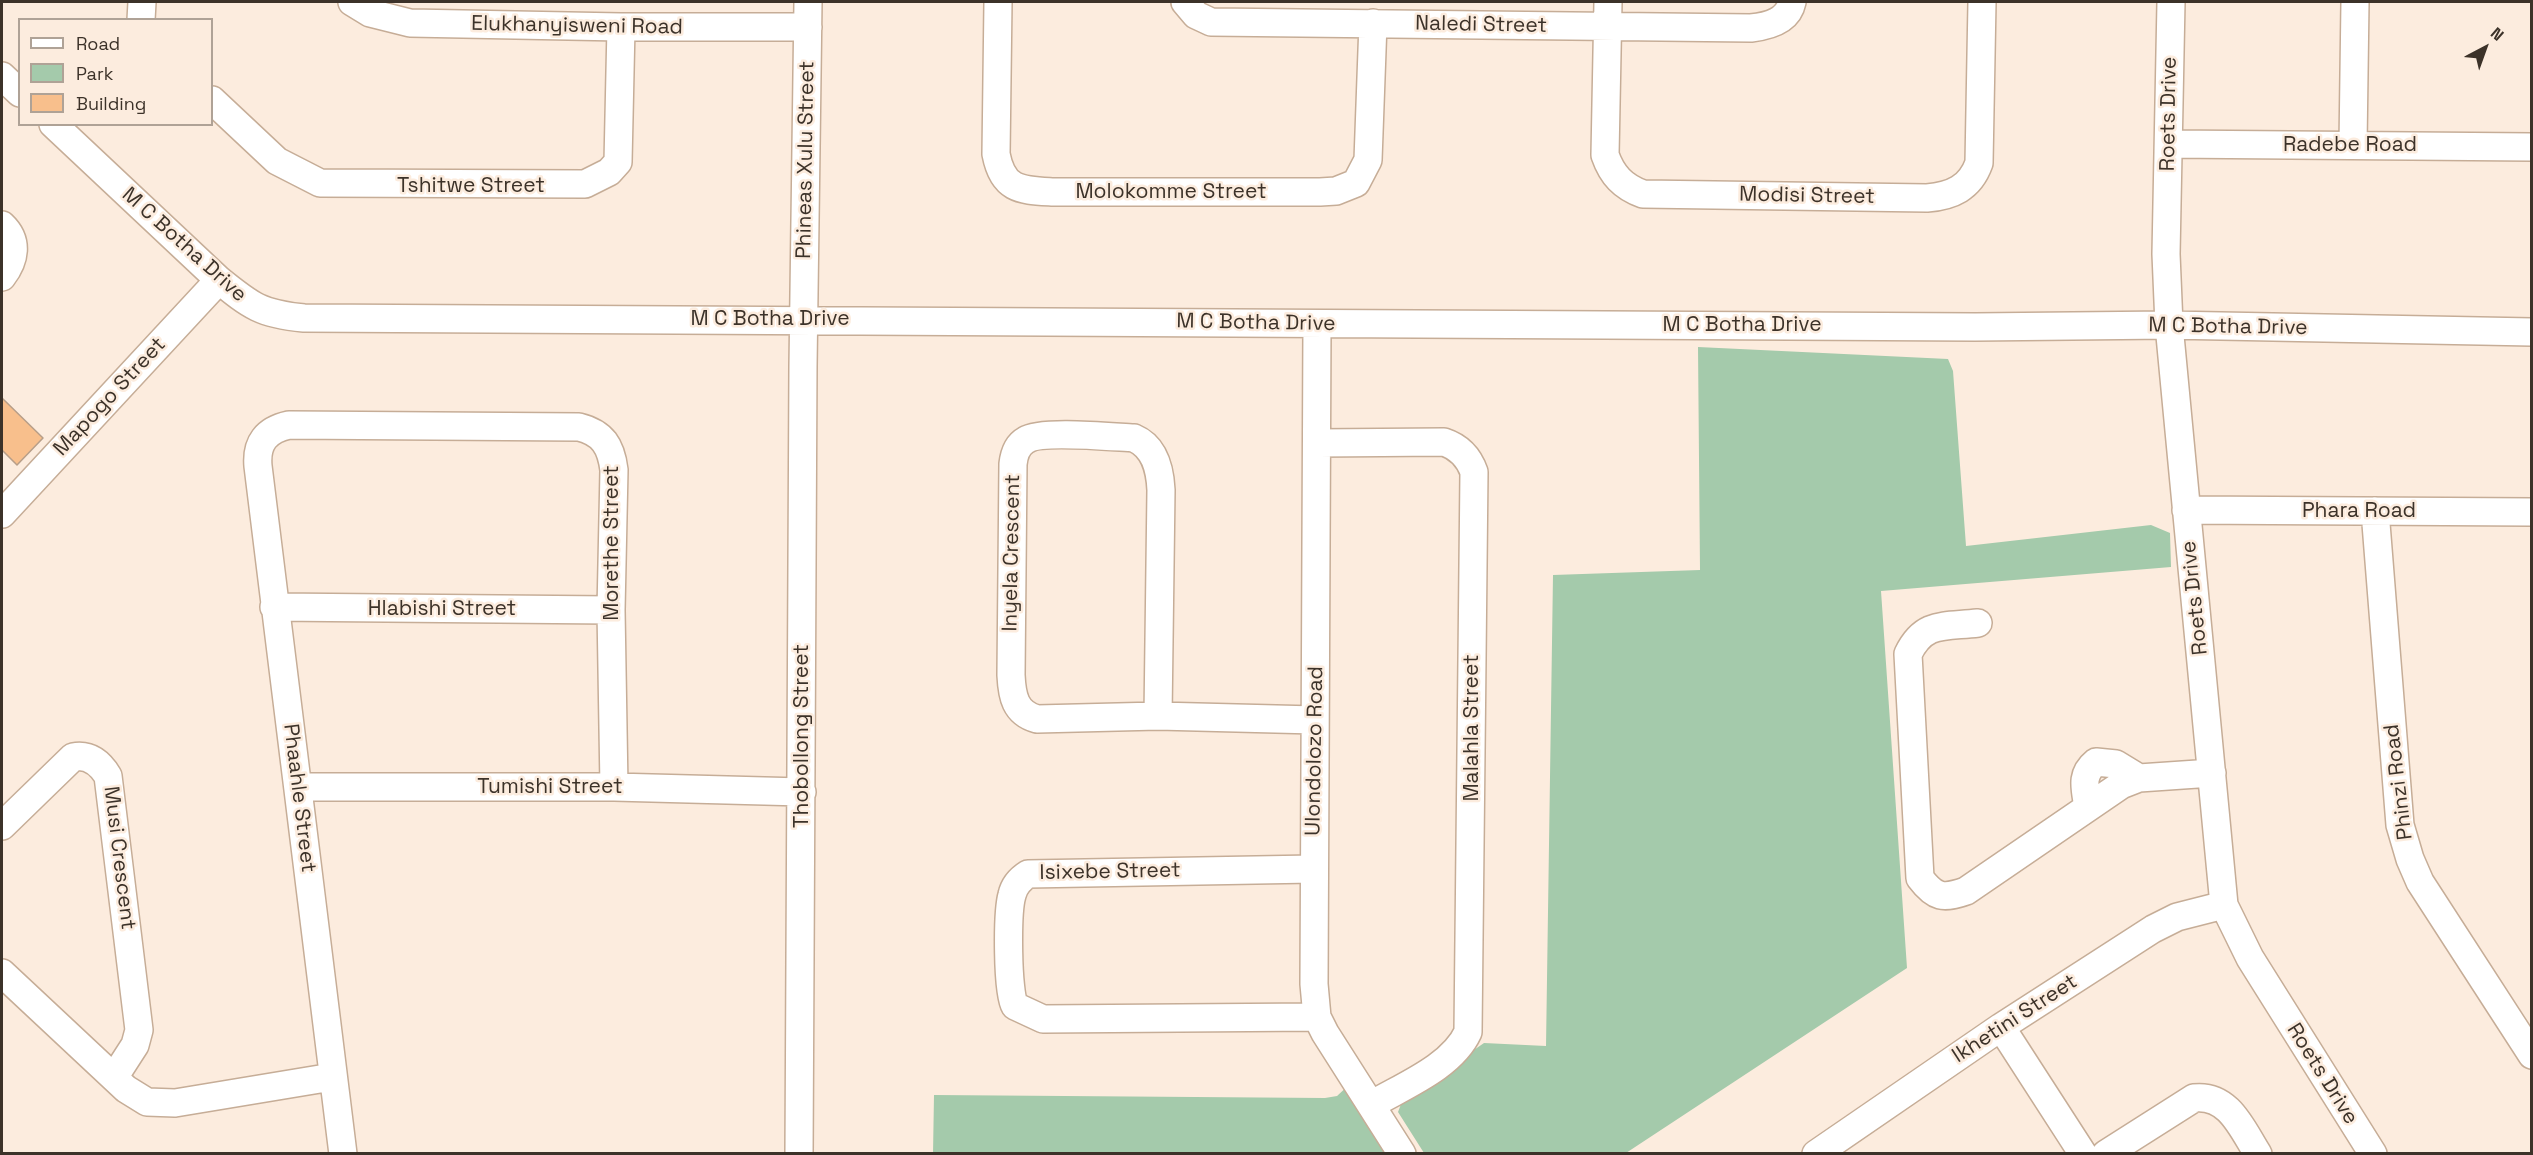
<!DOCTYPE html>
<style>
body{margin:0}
#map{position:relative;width:2533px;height:1155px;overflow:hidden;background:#fcecde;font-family:"Space Grotesk",sans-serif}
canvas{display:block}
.frame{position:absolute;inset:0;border:3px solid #3c3229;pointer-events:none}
.legend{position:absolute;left:18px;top:18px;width:195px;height:108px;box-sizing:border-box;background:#fcecde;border:2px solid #afa296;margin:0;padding:8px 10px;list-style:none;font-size:18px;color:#3c3229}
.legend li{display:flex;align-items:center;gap:12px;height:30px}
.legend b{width:30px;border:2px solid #afa296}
.north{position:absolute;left:2455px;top:18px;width:60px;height:60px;-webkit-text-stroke:4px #fcecde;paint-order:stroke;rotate:41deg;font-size:16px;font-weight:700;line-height:24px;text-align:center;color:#3c3229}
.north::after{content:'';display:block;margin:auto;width:21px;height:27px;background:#3c3229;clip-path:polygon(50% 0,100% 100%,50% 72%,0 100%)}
</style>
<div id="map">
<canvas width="2533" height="1155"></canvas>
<div class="frame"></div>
<ul class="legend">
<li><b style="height:8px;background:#fff"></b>Road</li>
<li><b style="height:16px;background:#a4caab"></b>Park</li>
<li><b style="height:16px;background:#f8bf8c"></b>Building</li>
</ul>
<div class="north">N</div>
</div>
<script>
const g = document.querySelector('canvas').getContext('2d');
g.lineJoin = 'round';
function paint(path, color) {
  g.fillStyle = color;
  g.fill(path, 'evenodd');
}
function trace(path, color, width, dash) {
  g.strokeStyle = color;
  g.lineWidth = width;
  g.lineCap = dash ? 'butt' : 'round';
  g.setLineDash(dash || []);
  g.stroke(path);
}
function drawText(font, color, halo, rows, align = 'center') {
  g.font = font + ' "Space Grotesk",sans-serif';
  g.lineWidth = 5;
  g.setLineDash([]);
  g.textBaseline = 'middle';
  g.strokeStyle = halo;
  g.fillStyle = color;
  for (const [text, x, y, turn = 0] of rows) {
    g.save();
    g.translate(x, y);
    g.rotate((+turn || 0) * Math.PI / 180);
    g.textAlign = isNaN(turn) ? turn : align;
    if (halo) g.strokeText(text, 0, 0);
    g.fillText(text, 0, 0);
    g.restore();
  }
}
paint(new Path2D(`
 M1698 347 1948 359 1953 371 1966 546 2151 525 2170 533 2171 567 1881 591 1907 968 1626 1153H1424L1398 1112 1403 1099 1484 1043 1546 1046 1553 575 1700 570Z
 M1351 1083 1396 1154H933L934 1095 1325 1098 1337 1096Z`), '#a4caab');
const building = new Path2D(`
 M2 398 43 438 17 465 2 450Z`);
paint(building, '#f8bf8c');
trace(building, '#b79e88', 1.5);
const minor = new Path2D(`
 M352 2 370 13 410 23 621 27H808
 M998 2 996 154C1003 190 1020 190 1052 192H1320L1336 191 1356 183 1368 160 1373 23
 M1185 2 1196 15 1211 22 1751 28C1769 26 1788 21 1792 2
 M1608 2 1605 155C1612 175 1623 187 1643 194L1927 198C1952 196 1970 188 1979 163L1982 2
 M2171 2 2166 254 2169 325 2224 905 2250 958 2373 1154
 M141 20 142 2
 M2 76 20 93
 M212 100 277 161 320 183 585 184 609 172 618 162 621 27
 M53 124 219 280C251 306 261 314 304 318L1975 327 2169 325 2532 332
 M2169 144 2532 147
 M2353 145 2355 2
 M2 225C19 241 15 260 2 277
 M1317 325 1314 984 1317 1017 1325 1033 1402 1154
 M1318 443 1444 442C1459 447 1469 458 1474 472L1468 1032C1452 1067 1403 1086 1371 1105
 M2186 510 2532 512
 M2375 511 2400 825 2410 859 2420 882 2532 1055
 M2 514 219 280
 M274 607 611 610
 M1978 623C1944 627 1924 621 1908 654L1920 878C1935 898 1943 899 1966 891L2121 785 2139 778 2212 773
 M1158 716 1161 490C1160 469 1155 447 1134 438 1113 437 1041 430 1026 440 1017 445 1014 455 1013 464L1011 675C1012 696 1015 713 1037 719L1158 716 1315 720
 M298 787H614L802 792
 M2088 807C2085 788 2080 775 2096 762L2116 764 2139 778
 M2 826 73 757C89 754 100 763 108 776L139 1030 135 1045 115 1076
 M1313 869 1028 874C1020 879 1014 886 1012 895 1007 912 1007 993 1015 1006L1043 1019 1317 1017
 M2 973 126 1089 147 1102 175 1103 332 1077
 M2001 1027 2083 1154
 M343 1154 258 466C256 443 266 430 289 425L579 427C603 433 611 446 614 470L611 610 614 787
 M799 1154 803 366 808 2
 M1816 1154 2001 1027 2153 929 2177 917 2224 905
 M2106 1154 2194 1098C2229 1094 2242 1129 2258 1154`);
trace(minor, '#c6ad97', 30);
trace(minor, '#fff', 27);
drawText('21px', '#3c3229', '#fcecde', [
 ["Naledi Street",1481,25,1],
 ["Elukhanyisweni Road",577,26,1],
 ["Roets Drive",2169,114,-89],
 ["Radebe Road",2350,145],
 ["Phineas Xulu Street",806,160,-89],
 ["Tshitwe Street",471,186],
 ["Molokomme Street",1171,192],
 ["Modisi Street",1807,196,1],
 ["M C Botha Drive",184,245,42],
 ["M C Botha Drive",770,319],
 ["M C Botha Drive",1256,323,1],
 ["M C Botha Drive",1742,325],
 ["M C Botha Drive",2228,327,1],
 ["Mapogo Street",110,397,-47],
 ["Phara Road",2359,511],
 ["Morethe Street",612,543,-90],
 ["Inyela Crescent",1012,553,-89],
 ["Roets Drive",2195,598,-96],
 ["Hlabishi Street",442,609],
 ["Malahla Street",1472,728,-90],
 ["Thobollong Street",802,736,-90],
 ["Ulondolozo Road",1315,751,-89],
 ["Phinzi Road",2399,782,-97],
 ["Tumishi Street",550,787],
 ["Phaahle Street",299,798,83],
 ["Musi Crescent",119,858,83],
 ["Isixebe Street",1110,872,-1],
 ["Ikhetini Street",2015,1019,-33],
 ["Roets Drive",2322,1074,58]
]);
</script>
